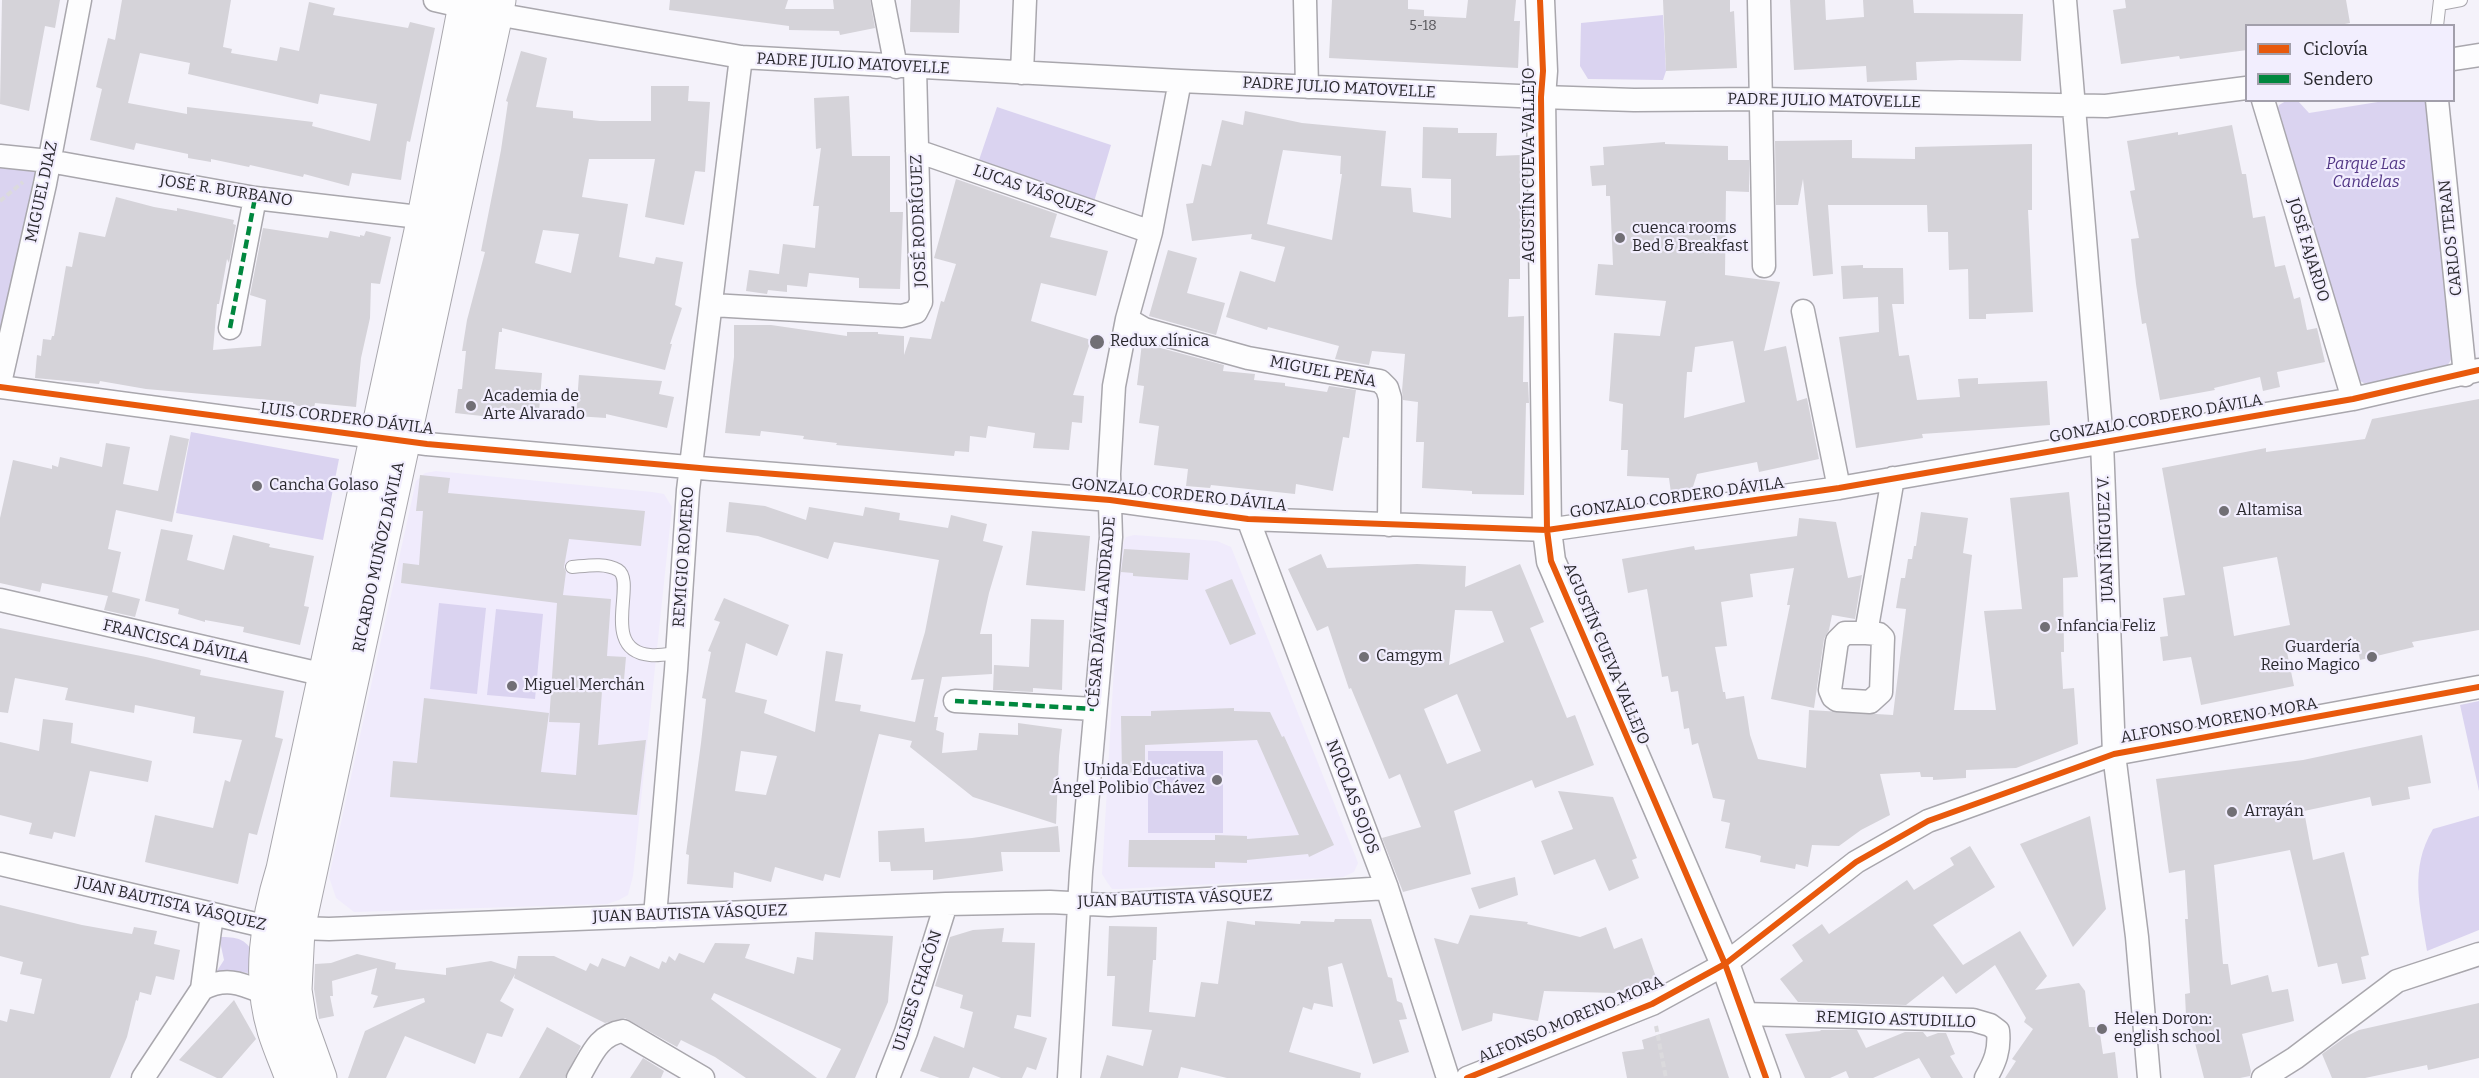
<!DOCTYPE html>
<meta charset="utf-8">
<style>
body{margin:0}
#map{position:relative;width:2479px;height:1078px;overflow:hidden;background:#f4f2fa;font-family:Bitter,serif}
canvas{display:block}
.legend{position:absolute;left:2245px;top:24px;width:210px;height:78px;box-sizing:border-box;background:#f2eefe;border:2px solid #a29fab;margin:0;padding:8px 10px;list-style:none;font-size:18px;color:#2a292e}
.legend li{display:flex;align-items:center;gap:12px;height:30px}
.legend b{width:30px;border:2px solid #a29fab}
</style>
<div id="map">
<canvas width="2479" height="1078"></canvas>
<ul class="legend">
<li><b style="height:8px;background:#e8590c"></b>Ciclovía</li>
<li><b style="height:8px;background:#00873e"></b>Sendero</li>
</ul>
</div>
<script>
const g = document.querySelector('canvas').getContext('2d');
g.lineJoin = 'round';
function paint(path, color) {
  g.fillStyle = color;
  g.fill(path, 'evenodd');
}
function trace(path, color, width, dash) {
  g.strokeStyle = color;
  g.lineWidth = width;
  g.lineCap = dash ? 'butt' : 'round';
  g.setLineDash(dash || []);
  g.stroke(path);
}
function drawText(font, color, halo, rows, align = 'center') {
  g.font = font + ' Bitter,serif';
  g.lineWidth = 4.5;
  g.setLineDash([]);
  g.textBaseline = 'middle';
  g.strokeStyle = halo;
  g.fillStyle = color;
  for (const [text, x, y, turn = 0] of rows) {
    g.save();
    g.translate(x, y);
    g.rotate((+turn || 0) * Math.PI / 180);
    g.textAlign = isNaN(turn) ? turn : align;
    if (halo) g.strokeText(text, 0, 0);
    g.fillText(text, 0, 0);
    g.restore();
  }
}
paint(new Path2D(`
 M436 471 652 492 664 494 672 507 633 876 628 895 619 900 607 904 354 912 336 898 329 877 416 481 425 473Z
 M1134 535 1217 541 1231 547 1355 855 1358 863 1354 872 1343 877 1122 889H1112L1107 882 1102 874 1121 547 1126 537Z`), '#f0ebfc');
paint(new Path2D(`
 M1663 15 1666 71 1663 80 1588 79 1580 66 1581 23Z
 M2286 101H2298L2309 113 2384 101H2428L2455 353 2446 368 2366 384 2358 380 2275 115 2279 105Z
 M997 107 1111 145 1093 205 978 163Z
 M0 165 41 170 0 356Z
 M191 432 339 459 323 540 176 513Z
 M439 603 486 608 477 694 430 689Z
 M496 609 543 614 535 699 487 695Z
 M2479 701V791L2460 705Z
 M1148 751H1223V833H1148Z
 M2479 816V930L2427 951C2420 907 2409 869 2433 829Z
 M219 937C237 937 245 938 254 954L248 973 233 971 218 975 217 971 224 960Z`), '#dad3f0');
paint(new Path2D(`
 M2 0H60L55 28 45 26 29 111 0 104Z
 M122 0H231L223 47 232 49 231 53 277 61 280 47 299 51 309 2 335 8 333 15 408 28 410 22 435 28 410 142 407 141 401 180 352 173 349 186 304 174 303 177 250 165 249 167 211 159V162L188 158V154L136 143 134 150 90 140 102 89 96 87 108 38 115 40ZM140 53 190 63 188 74 318 104 320 94 377 104 370 141 312 126 313 122 187 107V114L128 103Z
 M670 0H788L785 9H834L833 0H870L875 28 840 35 839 31 789 30V26L669 10Z
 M911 0H960L959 33 910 32Z
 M1332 0H1408V9L1424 10V16L1466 18 1468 0H1516L1514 21H1520L1518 68 1329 58Z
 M1663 0H1730V12L1734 11 1737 68 1666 71Z
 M1790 0H1825L1826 20 1864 17 1863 0H1913L1914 13 2023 14 2021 61 1960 60 1916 62 1917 80 1867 82 1866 66 1794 70Z
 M2125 0H2346L2350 23 2334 26H2247V50L2180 59 2179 56 2121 64 2113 10 2126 8Z
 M521 51 547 58 536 107 573 111V118L600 121H651V86H689L688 101 710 102 705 172 695 171 684 225 645 217 655 159H589L582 197 628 204 619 257 654 264 656 257 683 262 675 305 682 308 670 344H672L665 370 502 328V332H499L495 369 542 373 539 412 516 410 515 414 496 413 495 415 491 414V417L455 413 458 389H462L466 351H462L467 320 485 252 481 251 501 150 508 102 506 101ZM543 230 579 234 571 273 535 263Z
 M849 96 852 156H890V212H903L900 289 859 288V278L809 273 807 287 787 285V292L768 290 767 294 746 291 749 270 779 274 783 244 815 248 819 206H813L821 148 816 149 814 98Z
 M1245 111 1302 123 1386 131 1381 186 1411 188 1413 212 1451 218V179L1422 178 1423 127 1458 128V133H1497L1496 156 1520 155V279H1509L1508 317 1524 316 1523 382H1528L1529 403H1526L1524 495 1472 494V491L1422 488 1424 442H1416L1418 402 1403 400 1402 391 1405 354 1372 351 1369 365 1335 359 1339 346 1268 327 1267 330 1226 317 1240 271 1275 282 1285 247 1251 239 1252 234 1192 241 1186 204 1193 203 1202 164 1211 166 1222 120 1243 125ZM1283 150 1341 156 1340 174H1342L1332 240 1267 224Z
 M2232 125 2242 174H2246L2253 218 2265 216 2275 267 2285 265 2294 299 2300 297 2307 330 2317 328 2325 362 2277 372 2280 387 2263 391 2260 377 2214 388 2215 390 2160 400 2146 323 2142 324 2136 284 2131 239 2139 238 2130 191 2135 190 2127 141 2178 132V135Z
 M1852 140V158L1915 159V147L2032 144V210H2028L2033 312 1986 314V319H1969L1968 269 1949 270 1948 232H1928L1927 205H1828L1833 274 1813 276 1803 179 1798 205H1776L1775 141Z
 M1665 142V144L1728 146V160H1749V192L1726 191 1725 275 1780 282 1764 351 1786 346 1797 401 1807 398 1819 459 1759 472 1757 462 1697 474 1692 490 1671 493 1669 478 1627 476 1628 450H1621L1623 404 1609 401 1614 333 1660 336 1666 301 1595 295 1598 264 1613 265 1610 196H1606V185L1592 186 1590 166 1604 165 1603 147ZM1733 341 1745 402 1684 418 1687 372H1692L1695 347Z
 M956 179 1057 214 1050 237 1108 251 1096 296 1041 283 1031 321 1091 340 1073 395 1084 396 1082 423 1072 422 1069 450 1033 448 1035 433 988 426 986 438 970 436 969 452 955 451 954 456 836 445 837 443 803 439 804 436 761 431 760 436 725 433 734 357V325H771L847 336V332H878V334L904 336V355L910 337 931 339 941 301 944 302 956 264 934 258Z
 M116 197 154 207 177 211V208L234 220 233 224 236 225 229 263 227 259 219 304H217L213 350 261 346 266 300 250 295 263 228 328 238 330 231 360 237V235L364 236 366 231 391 237 380 284 371 283 370 318 361 358 356 407 315 403 314 408 293 405V402L146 389 100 381 99 384 35 378 37 355 41 356 43 339 51 340 52 336H54L66 266 72 267 79 232 105 237Z
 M1168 250 1197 258 1187 293 1225 303 1216 335 1149 316Z
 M1863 265V268H1903L1904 304H1892L1899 356 1909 355 1917 400 1960 397 1958 379 1978 378V384L2047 381 2050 425 1922 434 1923 438 1856 448 1839 337 1879 332 1878 297 1843 299 1841 266Z
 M1142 343 1224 365 1223 371 1255 374 1254 380 1285 383V386L1327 392 1329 386 1356 390 1349 438 1343 437 1333 491 1296 484 1295 494 1211 485 1210 488 1186 486 1188 469 1154 465 1159 426 1139 423 1144 386 1137 385Z
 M579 375 662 381 659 394 674 397 667 428 606 414V418L576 416Z
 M2479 399V630L2412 642 2414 647 2360 660 2356 639 2287 652 2294 686 2201 705 2191 657 2163 661 2160 637 2168 636 2163 598 2185 595 2162 468 2266 448V452L2365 439 2372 419ZM2277 557 2290 625 2234 636 2223 567Z
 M170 435 189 439 172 522 116 510 108 549 121 552 112 592 140 599 135 617 104 610 108 596 42 583 40 592 0 583V518L13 460 52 469V465L58 467 60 457 102 467 106 443 130 447 123 484 158 491Z
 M420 475 450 478 448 493 645 511 641 546 569 539 564 567 566 572 563 595 611 599 607 656 626 657 624 680 603 678 598 745 646 740 637 815 390 797 393 761 417 763 424 698 549 713 541 772 576 775 580 723 549 722 557 603 401 583 403 563 419 565 423 511H416Z
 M2069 492 2078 577 2063 578 2064 652H2061L2063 689 2074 688 2078 744 2016 768 1966 770V778L1933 780V777H1921L1920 772 1880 774 1890 815 1861 830 1839 846 1812 845 1808 867 1796 864 1795 869 1760 862 1761 856 1754 854 1725 848 1730 823 1721 821 1725 800 1713 798 1698 743 1692 745 1689 728 1684 729 1678 691 1671 692 1668 676 1662 677 1647 589 1628 593 1622 559 1694 546 1695 550 1797 536 1799 518 1836 522 1848 578 1862 575 1855 619 1832 615 1829 630 1824 639 1814 708 1771 699 1790 605H1787L1794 568 1750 574 1753 597 1721 602 1727 646 1715 647 1723 692H1725L1726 699 1744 696 1750 735 1758 759 1806 768 1809 710 1893 715 1906 609 1896 608 1901 578H1905L1908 559H1912L1914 546H1916L1921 512 1968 518 1963 553 1972 555 1954 710H1996L1984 611 2022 609 2010 498Z
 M729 502 765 506 806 520 809 507 863 516 865 507 900 513 899 520 948 528 951 515 987 524 983 541 1003 546 989 593 980 634H992V674L942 677 934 717H938L936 730 944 733 942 753 977 750 979 733 1018 735V723L1062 729 1059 756 1056 824 973 797 910 747 912 741 879 734 840 878 825 874 823 881 775 867 771 882 734 872 733 888 687 884 689 855 686 854 701 743 706 699 702 698 711 652 708 651 720 622 714 620 724 598 789 625 777 656 746 643 735 692 767 700 764 713 815 732 826 651 843 654 835 701 861 705 860 711 915 722 924 679 911 680 925 632 939 560 834 542 828 559 758 536 726 532ZM741 751 777 756 766 795 735 791Z
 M161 529 193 535 187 560 224 570 233 535 270 544 269 547 314 556 304 606 309 607 300 645 243 632 244 627 205 620V622L178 614 179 609 145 601Z
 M1032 531 1090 536 1085 591 1026 585Z
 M1124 549 1190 553 1188 580 1133 576V573L1121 572Z
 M1321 554 1327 568 1417 564 1466 566 1465 587 1520 564 1544 622 1530 628 1567 718 1575 715 1594 765 1535 788 1532 780 1454 811 1471 874 1403 892 1382 838 1421 827 1400 774 1389 779 1351 688 1349 689 1328 626 1317 631 1288 569ZM1455 610 1492 611 1504 642 1449 665ZM1457 694 1481 751 1447 764 1424 709Z
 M1232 579 1256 634 1230 645 1205 590Z
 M1031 619 1064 620 1062 690 1033 688V692L993 690 994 665 1029 667Z
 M0 628 146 657 201 670 200 675 284 691 275 737 283 739 257 835 249 833 238 884 145 862 155 815 213 828 225 780 230 782 242 740 193 733 195 717 135 705 134 713 65 700 68 688 15 678 8 713 0 712Z
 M1234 708V711L1270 712 1282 737 1284 736 1334 845 1309 857 1308 854 1247 860V863L1215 862V868L1128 867 1129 840H1215V835L1247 836V839L1299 835 1257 740 1145 745V775H1122L1121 716H1151V711Z
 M43 719 73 723 71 743 152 761 148 782 90 771 75 837 54 832 52 839 29 834 32 823 0 815V742L39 751Z
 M2422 735 2431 783 2408 787 2410 799 2372 806 2370 797 2304 811 2313 860 2344 852 2369 955 2361 957 2366 979 2342 984 2337 963 2318 967 2290 850 2214 865 2223 964H2228L2231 985 2268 975 2272 992 2288 989 2294 1021 2242 1034 2251 1071 2250 1076 2240 1078H2204L2188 1016H2186L2185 994 2190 993 2185 919H2188L2185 870 2169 873 2156 779 2303 760Z
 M1558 791 1613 797 1637 858 1632 860 1639 878 1609 891 1595 859 1554 875 1541 841 1573 829Z
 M2090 816 2106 909 2073 947 2020 844Z
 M1058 826 1060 852H1001L1003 871 933 880V870L891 871 890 862H879L878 831 924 828 925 842 972 838Z
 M1970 846 1995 887 1933 925 1963 965 2020 931 2047 976 2035 990 2079 983 2085 991 2089 1027H2099L2103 1054 2115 1052 2118 1078H2005L2016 1061 2012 1059 2033 1029 2024 1022 2026 1018 1995 965 1956 994 1943 976 1906 1005 1798 1002 1780 979 1803 961 1792 945 1822 924 1829 934 1907 880 1914 890 1954 865 1950 858Z
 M1515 877 1518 895 1479 909 1471 888Z
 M0 905 82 925 132 934 134 927 157 931 154 944 180 950 174 980 156 976 151 995 140 992 138 1001 136 1000 127 1037 110 1078H0V1020L7 1022 10 1009 34 1014 42 979 20 974 23 962 0 956Z
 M1470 915 1528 922 1527 924 1580 937 1606 927 1614 949 1642 938 1656 977 1615 993 1544 991 1538 1021 1493 1013 1492 1021 1462 1031 1434 938 1458 944Z
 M1335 919H1371L1388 977 1392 978 1397 1001 1402 1003 1407 1019 1399 1020 1409 1052 1373 1064 1342 963 1328 967 1333 1007 1314 1003 1312 1010 1303 1007 1289 1052 1361 1073 1360 1078H1227L1181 1067 1178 1078H1100L1107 1055 1143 1066 1152 1030 1112 1026 1115 976H1107L1109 926 1157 927 1156 960H1153L1149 1012 1195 1017 1201 982 1218 984 1227 921 1255 925V921L1300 924 1301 921 1334 922Z
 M1004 928 1002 942 1035 943 1031 1017 1017 1015 1014 1028 1047 1038 1036 1070 1027 1067 1022 1078H1001L973 1067 969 1078H940L920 1071 934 1036 964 1048 973 1012 960 1008 963 995 935 986 950 937 973 930Z
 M815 932 893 936 888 1002 855 1078H826L841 1049 714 993 711 999 817 1078H746L715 1057 681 1040 677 1047 625 1018 605 1023 514 978 515 974 500 1001 514 1009 502 1037 487 1033 475 1064 405 1036 386 1078H348L365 1031 425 1002 424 998 373 1008 378 996 371 994 377 968 332 981 333 996H330L334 1016 319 1019 314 989 315 964 331 963 357 954 396 963 395 969 446 975V968L491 961 516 969 518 956H554L586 971 590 963 598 967 602 958 625 967 630 956 659 969 662 961 666 963 669 956 675 961 679 953 704 963 715 943 750 944 745 958 794 974 797 957 813 960Z
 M234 1000 256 1039 222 1078H217L179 1060Z
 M2479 1003V1058L2428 1070 2427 1065 2365 1078H2332L2322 1054 2347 1036 2359 1030Z
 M1709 1018 1729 1078H1627L1622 1052 1644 1049 1642 1040Z
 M547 1027 581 1046 565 1078H519Z
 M1820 1030H1857L1866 1048 1905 1032H1923L1927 1037 1938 1033H1946L1955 1054 1950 1056 1963 1078H1931L1919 1058 1873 1078H1849L1846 1071 1830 1078H1805L1785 1034 1821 1031Z
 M643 1058 664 1071 661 1078H630Z`), '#d5d3d9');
const service = new Path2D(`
 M2440 4 2461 0
 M2437 26 2440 0
 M572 567C585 566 605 562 618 570 637 582 599 650 650 655 659 656 669 654 678 653`);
const minor = new Path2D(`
 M435 0 496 14 741 57 1180 81 1541 97 1634 100 1761 99 2106 106 2246 88
 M883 0 896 67
 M1305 0 1307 87
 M1759 0 1764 266
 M2065 0 2102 442 2114 754 2137 937 2149 1078
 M2454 59 2479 55
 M1022 73 1025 0
 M2263 100 2353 399
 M2437 100 2465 375
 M917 151 1151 232
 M0 156 49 161 255 198 436 219
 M712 305 902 316 916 312 921 302 915 68
 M1803 311 1839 488
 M1127 319 1144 329 1248 358 1380 381 1387 388 1390 398 1389 525
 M230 328 255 198
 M0 383 45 184 80 0
 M0 387 427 444 711 469 1110 500 1248 519 1547 530 1839 488 2353 399 2479 370
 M1248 519 1387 888 1448 1078
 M0 600 338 678
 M1866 633H1845L1837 641 1830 690 1833 697 1837 700 1870 702 1881 692 1883 638 1879 634 1866 633 1893 478
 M955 701 1094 709
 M0 864 268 927 329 929 946 904 1050 902 1109 905 1387 888
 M655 916 676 670 688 490 741 57
 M202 989C227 976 242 984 267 994
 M1742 1014 1973 1020 1990 1025 1998 1031C2000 1050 1995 1062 1986 1078
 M143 1078 202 989 212 915
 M578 1078C591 1057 597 1035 623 1031L703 1078
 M888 1078 906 1032 946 904
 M1069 1078 1081 872 1111 537 1109 474 1114 386 1127 319 1151 232 1180 81
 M1467 1078 1652 1004 1725 964 1856 862 1928 821 2114 754 2479 687
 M2263 1078 2295 1058 2397 981 2479 954`);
const tertiary = new Path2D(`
 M1540 0 1543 71 1541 97 1547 530 1551 561 1725 964 1766 1078`);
const secondary = new Path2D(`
 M292 1078C286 1062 279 1046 274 1030 258 977 267 921 283 869L424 217 466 0
 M320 1078 300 1022 295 990 298 929 499 0`);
trace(service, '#a9a7ad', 14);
trace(minor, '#a9a7ad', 25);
trace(tertiary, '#a9a7ad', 31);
trace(secondary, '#a9a7ad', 35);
trace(new Path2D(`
 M0 201 23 182
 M1656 1026 1666 1078`), '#dbdadd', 4, [6, 3]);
trace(service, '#fdfdfe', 12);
trace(minor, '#fdfdfe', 22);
trace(tertiary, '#fdfdfe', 28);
trace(secondary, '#fdfdfe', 33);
trace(new Path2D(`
 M230 328 255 198
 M955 701 1094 709`), '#00873e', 4.5, [9, 4.5]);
trace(new Path2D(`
 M1540 0 1543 71 1541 97 1547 530 1551 561 1725 964 1766 1078
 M0 387 427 444 711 469 1110 500 1248 519 1547 530 1839 488 2353 399 2479 370
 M1467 1078 1652 1004 1725 964 1856 862 1928 821 2114 754 2479 687`), '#e8590c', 6);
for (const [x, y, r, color] of [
 [1620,238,6,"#716f75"],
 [1097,342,8,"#716f75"],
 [471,406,6,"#716f75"],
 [257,486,6,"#716f75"],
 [2224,511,6,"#716f75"],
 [2045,627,6,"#716f75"],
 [1364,657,6,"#716f75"],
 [2372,657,6,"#716f75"],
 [512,686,6,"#716f75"],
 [1217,780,6,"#716f75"],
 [2232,812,6,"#716f75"],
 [2102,1029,6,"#716f75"]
]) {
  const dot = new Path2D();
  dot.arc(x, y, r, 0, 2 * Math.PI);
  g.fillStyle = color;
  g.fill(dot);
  trace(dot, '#f2eefe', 2);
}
drawText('14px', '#555459', null, [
 ["5-18",1423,26]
]);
drawText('16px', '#2a292e', '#f2eefe', [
 ["PADRE JULIO MATOVELLE",853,64,3],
 ["PADRE JULIO MATOVELLE",1339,88,3],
 ["PADRE JULIO MATOVELLE",1824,101,1],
 ["AGUSTÍN CUEVA VALLEJO",1530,165,-90],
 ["JOSÉ R. BURBANO",226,191,9],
 ["LUCAS VÁSQUEZ",1034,191,19],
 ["MIGUEL DIAZ",42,192,-78],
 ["JOSÉ RODRÍGUEZ",919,221,-92],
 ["CARLOS TERAN",2451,238,-96],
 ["JOSÉ FAJARDO",2308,250,73],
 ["MIGUEL PEÑA",1323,372,11],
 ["LUIS CORDERO DÁVILA",347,419,7],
 ["GONZALO CORDERO DÁVILA",2156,419,-10],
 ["GONZALO CORDERO DÁVILA",1179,495,6],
 ["GONZALO CORDERO DÁVILA",1677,498,-8],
 ["JUAN ÍÑIGUEZ V.",2106,539,-92],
 ["RICARDO MUÑOZ DÁVILA",379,557,-78],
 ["REMIGIO ROMERO",684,557,-86],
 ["CÉSAR DÁVILA ANDRADE",1102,612,-85],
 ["FRANCISCA DÁVILA",176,642,13],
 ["AGUSTÍN CUEVA VALLEJO",1606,654,67],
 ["ALFONSO MORENO MORA",2219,721,-10],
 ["NICOLAS SOJOS",1352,797,69],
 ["JUAN BAUTISTA VÁSQUEZ",1175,899,-2],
 ["JUAN BAUTISTA VÁSQUEZ",171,904,13],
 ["JUAN BAUTISTA VÁSQUEZ",690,914,-2],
 ["ULISES CHACÓN",918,991,-72],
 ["ALFONSO MORENO MORA",1571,1020,-23],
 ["REMIGIO ASTUDILLO",1896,1020,2]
]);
drawText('italic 16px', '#523785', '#f2eefe', [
 ["Parque Las",2366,165],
 ["Candelas",2366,183]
]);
drawText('16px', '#2a292e', '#f2eefe', [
 ["cuenca rooms",1632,229],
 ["Bed & Breakfast",1632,247],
 ["Redux clínica",1110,342],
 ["Academia de",483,397],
 ["Arte Alvarado",483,415],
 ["Cancha Golaso",269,486],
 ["Altamisa",2236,511],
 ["Infancia Feliz",2057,627],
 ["Guardería",2360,648,"right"],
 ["Reino Magico",2360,666,"right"],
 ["Camgym",1376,657],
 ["Miguel Merchán",524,686],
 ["Unida Educativa",1205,771,"right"],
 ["Ángel Polibio Chávez",1205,789,"right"],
 ["Arrayán",2244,812],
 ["Helen Doron:",2114,1020],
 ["english school",2114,1038]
], 'left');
</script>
